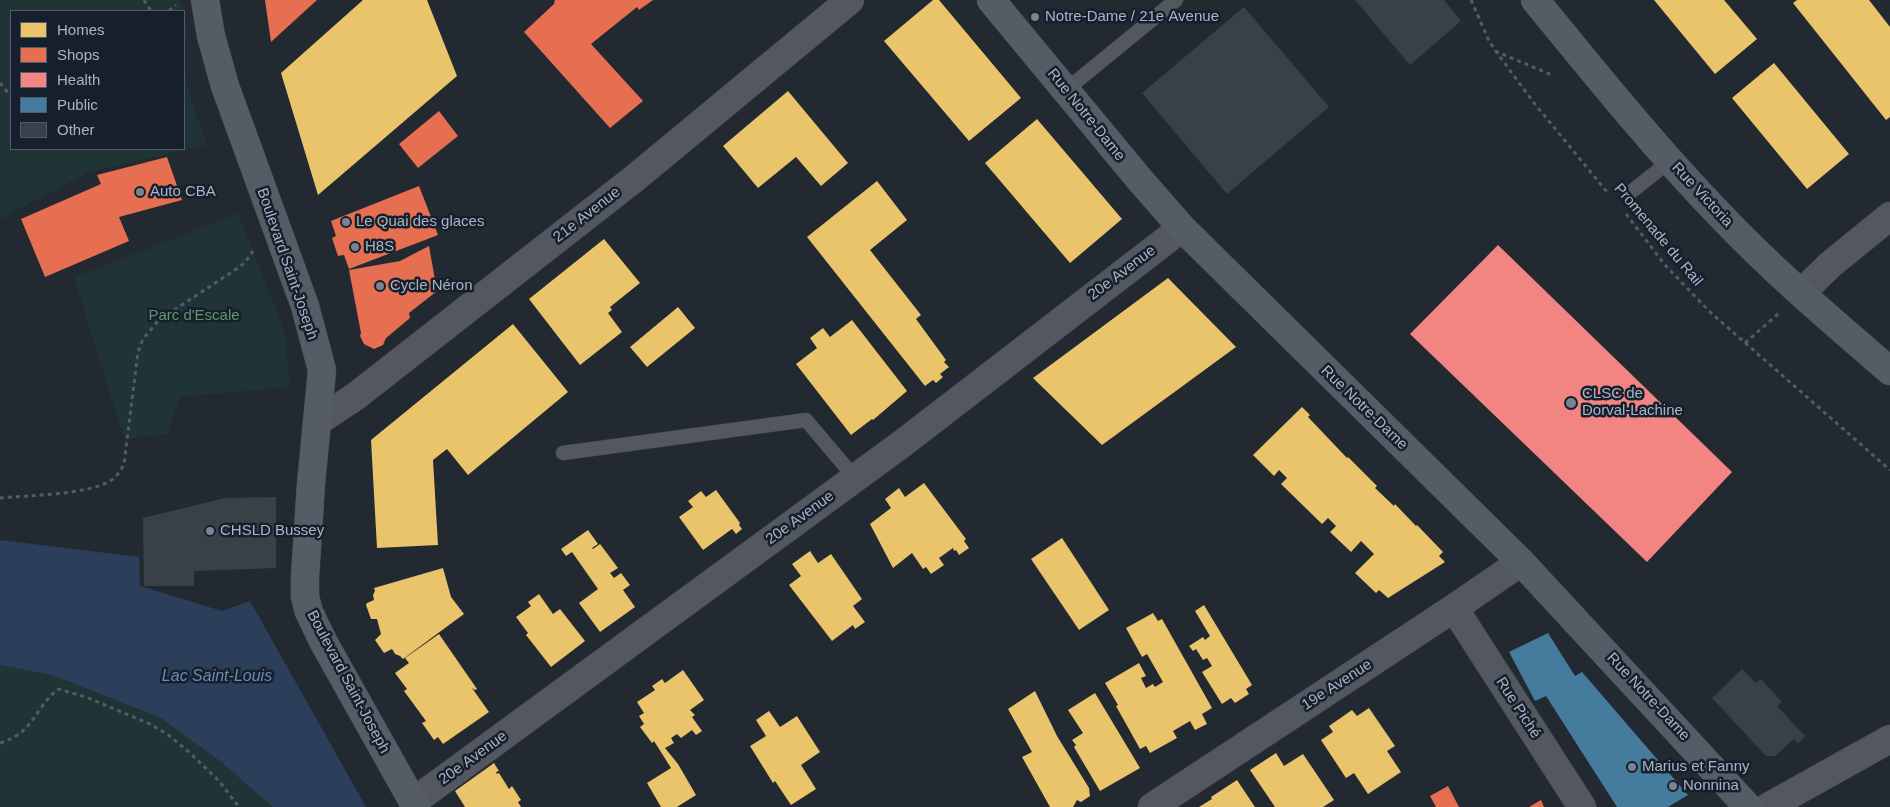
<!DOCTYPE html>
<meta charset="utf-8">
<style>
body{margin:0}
#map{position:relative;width:1890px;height:807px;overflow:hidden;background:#232931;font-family:Arial,sans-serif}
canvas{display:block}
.legend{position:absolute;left:10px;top:10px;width:175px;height:140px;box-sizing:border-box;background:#161f2c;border:1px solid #515b69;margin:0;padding:6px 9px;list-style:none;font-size:15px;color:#a9b4c5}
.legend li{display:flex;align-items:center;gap:10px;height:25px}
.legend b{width:25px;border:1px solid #515b69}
</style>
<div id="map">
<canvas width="1890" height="807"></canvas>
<ul class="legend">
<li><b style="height:14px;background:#e9c46a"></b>Homes</li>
<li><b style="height:14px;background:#e76f51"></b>Shops</li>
<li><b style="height:14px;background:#f28482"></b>Health</li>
<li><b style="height:14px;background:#457b9d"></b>Public</li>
<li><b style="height:14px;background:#3a4048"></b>Other</li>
</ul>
</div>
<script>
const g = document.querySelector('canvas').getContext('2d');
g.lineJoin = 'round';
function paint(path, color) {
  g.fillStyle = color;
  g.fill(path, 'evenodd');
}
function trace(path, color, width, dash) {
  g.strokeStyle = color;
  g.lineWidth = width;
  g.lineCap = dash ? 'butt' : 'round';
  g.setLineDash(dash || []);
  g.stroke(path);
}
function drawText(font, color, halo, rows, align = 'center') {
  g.font = font + ' Arial,sans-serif';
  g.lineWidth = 5;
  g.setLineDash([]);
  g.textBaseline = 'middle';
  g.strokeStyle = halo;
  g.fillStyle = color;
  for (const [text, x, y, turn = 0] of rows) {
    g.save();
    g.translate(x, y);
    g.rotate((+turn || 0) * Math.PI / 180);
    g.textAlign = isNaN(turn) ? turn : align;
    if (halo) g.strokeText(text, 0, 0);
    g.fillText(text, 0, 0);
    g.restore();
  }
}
paint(new Path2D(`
 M0 0H181L188 33 184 43V11H11V149H184V66L189 93 207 145 89 172 0 219Z
 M238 213 285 332 290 387 180 397 168 434 124 439 74 278Z
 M0 665 52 675 161 718 220 761 273 807H0Z`), '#203337');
paint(new Path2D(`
 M0 540 139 557 140 586 222 611 250 601 366 807H273L220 761 161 718 52 675 0 665Z`), '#2b3f5b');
paint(new Path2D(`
 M363 0H427L457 76 318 195 281 73Z
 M933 0H939L1021 98 969 141 884 41Z
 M1654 0H1724L1757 39 1715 74Z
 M1797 0H1869L1890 27V117L1886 120 1793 3Z
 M1774 63 1849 154 1807 189 1732 98Z
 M788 91 848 163 821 186 796 157 758 188 723 146Z
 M1037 119 1122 219 1070 263 985 163Z
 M877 181 907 220 870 250 921 315 916 319 946 360 944 362 949 367 940 374 943 377 936 383 933 380 925 386 807 237Z
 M604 239 640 283 610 307 612 310 608 313 622 332 580 365 529 299Z
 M1168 278 1236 347 1102 445 1033 378Z
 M678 307 695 328 647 367 630 347Z
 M852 320 907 391 873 420 872 419 851 435 796 364 817 348 810 338 823 328 830 337Z
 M513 324 568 392 468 475 447 449 433 460 438 545 377 548 371 440Z
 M1302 407 1310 415 1308 417 1347 458 1348 457 1377 486 1375 488 1394 506 1395 504 1416 526 1417 525 1443 552 1439 556 1445 562 1388 598 1379 590 1376 593 1355 573 1374 554 1361 541 1351 552 1330 532 1336 526 1328 518 1322 524 1281 484 1287 478 1279 470 1274 476 1253 455Z
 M924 483 966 539 964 541 969 548 959 555 956 550 954 551 953 548 939 558 944 565 931 574 926 567 923 569 912 553 893 568 870 524 891 508 885 499 899 488 905 497Z
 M716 490 740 523 739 525 742 529 736 534 732 529 703 550 679 517 693 507 688 501 701 491 706 497Z
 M588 530 598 544 592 548 593 549 600 544 618 568 610 573 614 578 621 573 630 585 623 590 635 607 600 632 579 603 598 589 572 552 566 556 561 549Z
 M1062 538 1109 610 1079 630 1031 559Z
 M810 551 818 563 831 554 862 599 853 606 865 622 855 629 853 625 832 641 789 585 801 576 792 564Z
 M443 568 451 597 464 614 403 659 400 656 395 654 392 649 384 653 375 640 381 634 377 619H371L366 605 367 603 374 600 373 595 375 591 374 588Z
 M539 594 553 614 560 609 585 641 551 667 526 635 528 633 516 617 531 606 528 602Z
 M1204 605 1252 685 1246 689 1249 694 1235 703 1231 698 1222 704 1202 672 1212 666 1207 658 1203 660 1196 649 1193 651 1189 646 1203 637 1205 640 1210 636 1195 611Z
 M1153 613 1158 621 1162 619 1212 708 1202 714 1207 724 1195 730 1190 721 1173 731 1177 738 1150 753 1146 746 1140 749 1116 706 1118 705 1105 683 1139 663 1146 676 1141 678 1146 688 1153 684 1155 687 1163 682 1147 654 1142 657 1126 628Z
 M439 634 477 689 475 690 472 688 489 712 443 744 438 737 434 740 422 723 426 721 404 691 407 689 395 673 409 663 405 658Z
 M683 670 704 700 690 710 695 715 692 717 702 731 696 735 692 730 681 738 677 734 671 738 674 743 665 748 678 764 696 795 677 807H661L647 783 671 768 654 741 652 743 640 727 644 724 639 716 644 713 637 702 655 690 652 686 662 679 665 683Z
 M1035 691 1057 736 1089 788 1090 796 1081 802 1077 800 1073 807H1050L1022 757 1032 752 1008 709Z
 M1095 693 1140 768 1100 791 1074 747 1076 745 1072 740 1083 733 1068 710Z
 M1369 708 1395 746 1387 751 1401 772 1368 794 1354 773 1346 778 1321 740 1333 732 1329 726 1352 710 1357 716Z
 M769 711 780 727 797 716 820 752 801 765 816 789 791 805 775 781 773 783 750 746 766 736 756 720Z
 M1276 753 1284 766 1303 754 1334 800 1323 807H1275L1250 770Z
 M494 763 499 771 496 772 497 774 499 773 509 789 512 786 521 800 518 802 521 807H465L455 791Z
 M1237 780 1255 807H1199L1212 799 1211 797Z`), '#e9c46a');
paint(new Path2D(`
 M265 0H317L271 42Z
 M555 0H653L639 10 637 7 591 44 643 101 610 128 524 32 554 4Z
 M439 111 458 136 418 168 399 144Z
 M167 157 182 200 119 217 129 241 45 277 21 219 101 184 97 175Z
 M419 186 438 235 349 269 344 255 338 256 332 238 336 236 331 221Z
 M429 246 437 291 409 313 410 318 386 338 383 345 374 349 364 344 360 336 361 333 349 270 400 261Z
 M1448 786 1459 807H1436L1430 796Z
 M1541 800 1544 807H1529Z`), '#e76f51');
paint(new Path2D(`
 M1498 245 1732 472 1647 562 1410 334Z`), '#f28482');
paint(new Path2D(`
 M1548 633 1575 676 1582 672 1688 795 1668 807H1617L1546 696 1535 701 1509 652Z`), '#457b9d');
paint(new Path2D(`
 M1355 0H1444L1461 21 1410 65Z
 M1244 7 1329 107 1227 194 1142 93Z
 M276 497V568L194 571V586H144L143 518 225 498Z
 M1742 669 1756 683 1761 679 1782 702 1777 706 1805 736 1798 744 1794 739 1775 756H1766L1712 698Z`), '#3a4048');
const lane = new Path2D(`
 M1066 90 1176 0
 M1631 192 1670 161
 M563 453 806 420 855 478`);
const street = new Path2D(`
 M1801 293 1831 264 1890 216
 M317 422 356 396 635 178 850 0
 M1454 608 1582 807
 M413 802 903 443 1182 228
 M1152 807 1454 608 1521 562
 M1768 807 1890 739`);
const secondary = new Path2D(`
 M205 0 211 36 225 86 305 306 322 370 311 484 305 577V597L309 612 324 643 416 807
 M991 0 1140 180 1182 228 1521 562 1748 807
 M1535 0C1595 73 1654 147 1720 215 1773 271 1832 321 1890 371`);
trace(lane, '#40454c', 15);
trace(street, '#40454c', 29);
trace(secondary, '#40454c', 29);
trace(new Path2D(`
 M144 0 151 11
 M1471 0 1489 41 1495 50 1534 103 1607 192
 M169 11 176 5
 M1495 51 1552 75
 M0 83 11 96
 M1626 214 1665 265 1710 312 1890 470
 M1745 343 1778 314
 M0 498C29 495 87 495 110 481 117 477 121 470 124 464L138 352 143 339 159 320 241 266 250 256 253 251
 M0 743C34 733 34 709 58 689L86 697 150 724 167 734 189 752 219 781 239 807`), '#545b62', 3, [4, 4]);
trace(lane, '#525760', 14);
trace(street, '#525760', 28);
trace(secondary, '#565c65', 28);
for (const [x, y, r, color] of [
 [1035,17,5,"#7a8391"],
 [140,192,5,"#7a8391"],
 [346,222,5,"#7a8391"],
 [355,247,5,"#7a8391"],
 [380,286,5,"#7a8391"],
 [1571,403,6,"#7a8391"],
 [210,531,5,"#7a8391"],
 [1632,767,5,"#7a8391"],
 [1673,786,5,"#7a8391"]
]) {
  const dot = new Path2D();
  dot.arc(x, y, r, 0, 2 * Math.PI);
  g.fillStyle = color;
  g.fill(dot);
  trace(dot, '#161f2c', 2);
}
drawText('15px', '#a9b4c5', '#161f2c', [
 ["Notre-Dame / 21e Avenue",1045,17],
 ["Auto CBA",150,192],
 ["Le Quai des glaces",356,222],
 ["H8S",365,247],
 ["Cycle Néron",390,286],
 ["CLSC de",1582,394],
 ["Dorval-Lachine",1582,411],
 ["CHSLD Bussey",220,531],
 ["Marius et Fanny",1642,767],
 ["Nonnina",1683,786]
], 'left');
drawText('15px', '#a9b4c5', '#161f2c', [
 ["Rue Notre-Dame",1086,115,51],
 ["Rue Victoria",1702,195,47],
 ["21e Avenue",587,215,-38],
 ["Promenade du Rail",1658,235,50],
 ["Boulevard Saint-Joseph",287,264,71],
 ["20e Avenue",1122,273,-37],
 ["Rue Notre-Dame",1364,408,44],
 ["20e Avenue",800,518,-36],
 ["Boulevard Saint-Joseph",348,682,62],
 ["19e Avenue",1337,685,-33],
 ["Rue Notre-Dame",1648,697,47],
 ["Rue Piché",1518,708,57],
 ["20e Avenue",473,758,-36]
]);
drawText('15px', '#60976c', '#161f2c', [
 ["Parc d'Escale",194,316]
]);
drawText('italic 16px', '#6e8bb2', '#161f2c', [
 ["Lac Saint-Louis",217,677]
]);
</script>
